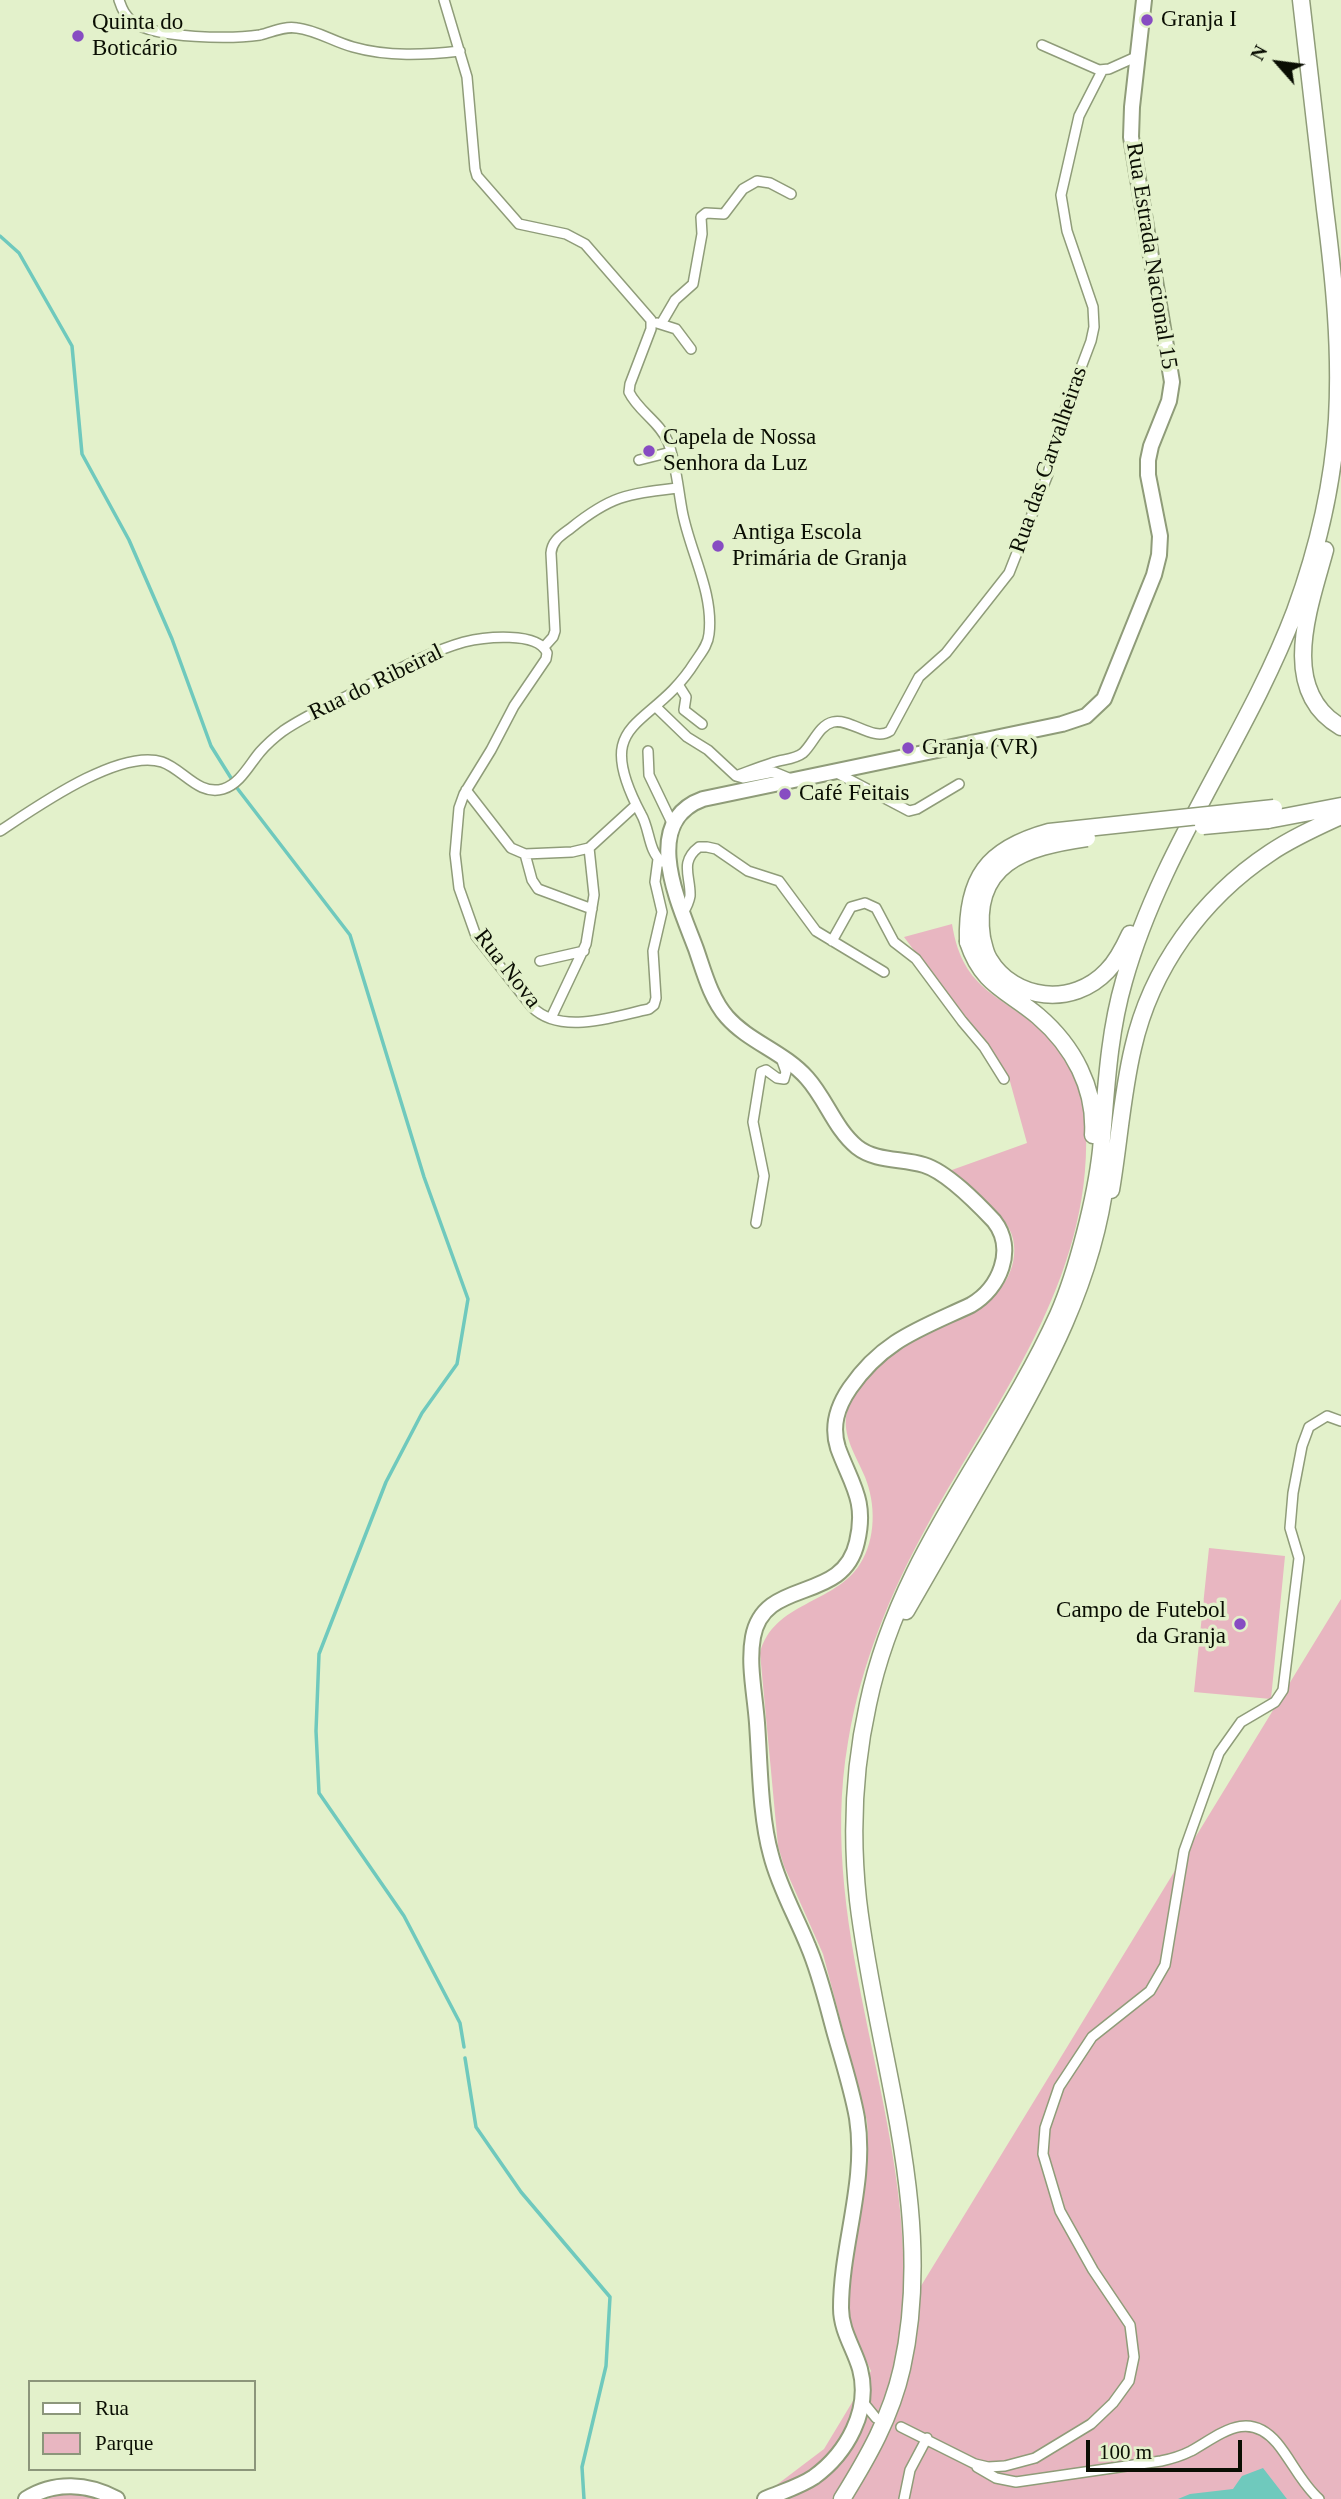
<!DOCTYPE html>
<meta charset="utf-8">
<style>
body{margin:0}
#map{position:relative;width:1341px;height:2499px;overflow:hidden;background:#e3f1cb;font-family:Georgia,serif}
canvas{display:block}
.legend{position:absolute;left:28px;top:2380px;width:228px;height:91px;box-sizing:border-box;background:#e3f1cb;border:2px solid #8c967b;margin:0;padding:9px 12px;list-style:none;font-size:21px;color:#0a0e03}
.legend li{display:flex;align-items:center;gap:14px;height:35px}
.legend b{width:35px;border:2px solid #8c967b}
.north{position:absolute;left:1243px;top:28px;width:70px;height:70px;-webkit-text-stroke:5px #e3f1cb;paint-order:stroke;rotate:298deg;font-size:19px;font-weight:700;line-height:28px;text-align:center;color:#0a0e03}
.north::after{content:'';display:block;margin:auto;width:24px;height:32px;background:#0a0e03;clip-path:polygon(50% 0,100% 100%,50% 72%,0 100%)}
.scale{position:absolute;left:1086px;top:2440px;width:156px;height:32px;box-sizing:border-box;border:4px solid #0a0e03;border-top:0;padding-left:9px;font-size:21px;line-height:24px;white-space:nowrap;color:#0a0e03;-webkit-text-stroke:5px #e3f1cb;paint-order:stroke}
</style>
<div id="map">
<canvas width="1341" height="2499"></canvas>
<ul class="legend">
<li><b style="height:9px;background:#fff"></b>Rua</li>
<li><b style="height:19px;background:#e8b6c1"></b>Parque</li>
</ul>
<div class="north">N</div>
<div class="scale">100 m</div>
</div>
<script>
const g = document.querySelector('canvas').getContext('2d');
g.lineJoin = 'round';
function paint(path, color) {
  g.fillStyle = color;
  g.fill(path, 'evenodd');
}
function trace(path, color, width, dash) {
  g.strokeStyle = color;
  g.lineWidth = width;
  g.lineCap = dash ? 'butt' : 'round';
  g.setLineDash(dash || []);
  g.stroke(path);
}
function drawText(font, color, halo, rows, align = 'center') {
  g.font = font + ' Georgia,serif';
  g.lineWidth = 7;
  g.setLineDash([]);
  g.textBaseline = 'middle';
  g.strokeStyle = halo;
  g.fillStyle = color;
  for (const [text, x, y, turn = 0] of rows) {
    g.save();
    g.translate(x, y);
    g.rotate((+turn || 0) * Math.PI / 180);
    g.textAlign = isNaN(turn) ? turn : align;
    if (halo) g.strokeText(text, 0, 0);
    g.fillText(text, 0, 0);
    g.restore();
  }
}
paint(new Path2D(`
 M952 924C963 994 1004 994 1046 1035 1071 1060 1085 1095 1086 1130 1091 1281 997 1399 928 1524 890 1593 861 1664 848 1742 814 1937 918 2123 902 2317L1341 1599V2499H758L824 2449 871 2371C864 2353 849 2336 847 2316 842 2255 873 2183 867 2121L823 1954 784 1866 778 1846 760 1653C773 1602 835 1604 860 1564 876 1539 876 1504 865 1477 857 1457 841 1435 847 1412 854 1391 871 1365 890 1353 921 1333 958 1321 988 1300 1011 1285 1023 1249 1007 1225 993 1204 968 1187 949 1171L1027 1143 1009 1078 904 937Z
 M1209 1548 1285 1556 1271 1699 1194 1692Z
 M60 2486 105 2499H48Z`), '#e8b6c1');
paint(new Path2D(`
 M1263 2468 1287 2499H1178L1190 2494 1233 2489 1242 2476Z`), '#6fc9bd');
trace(new Path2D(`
 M0 236 19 253 72 346 82 454 129 540 172 639 211 746 231 778
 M237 788 350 935 424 1177 468 1299 457 1364 422 1413 386 1482 319 1654 316 1731 319 1793 404 1916 460 2023 464 2047
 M465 2058 476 2127 521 2192 610 2297 606 2366 582 2467 584 2499`), '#6fc9bd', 3.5);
const street = new Path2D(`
 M119 0C122 9 125 16 133 22 157 39 232 39 260 35 273 32 283 26 297 28 316 30 334 42 353 47 388 57 425 55 460 51
 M444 0 467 77 475 169 477 176 519 224 566 234 585 244 651 320V329L630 384 629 392C638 411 660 422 668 442 676 463 678 488 682 510 689 550 714 592 709 634 708 645 701 653 695 662 652 731 589 716 641 814 650 829 648 851 662 862
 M1042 45 1099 70 1109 69 1138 56
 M657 323 676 329 691 349
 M661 324 675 300 693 284 702 234 701 217 706 213 724 214 743 189 757 181 770 183 791 194
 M639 460 671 452
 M544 647 553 637 555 631 551 553C552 540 562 535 571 528 612 495 628 494 678 488
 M679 686 686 697 684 710 702 724
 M656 707 687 737 708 750 736 776 743 778 774 772 791 779
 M648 751 649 775 673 825
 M835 772 909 811 917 809 959 784
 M736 776C747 772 759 767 772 763 782 759 794 760 803 753 813 744 819 725 833 722 851 718 873 742 890 731L919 677 946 653 1009 573 1048 474 1059 426 1091 341 1094 327 1093 307 1067 231 1061 195 1079 116 1102 71
 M466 790 511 848 525 854 572 852 589 848 636 805
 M0 831C35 808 119 748 162 762 183 769 198 796 223 789 240 784 249 765 260 752 267 744 275 737 283 731 305 716 330 705 353 693 389 675 425 653 464 642 484 637 538 631 547 653L546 659 514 706 491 750 464 794 459 808 455 854 459 888 476 936 532 1007C561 1036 615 1016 649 1009L654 1005 656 998 653 951 662 912 655 882 658 859
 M525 854 532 880 538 889 592 909
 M683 913C686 908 689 902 690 896 691 877 679 862 699 847H707L716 849 748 871 779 881 816 931 884 972
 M832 941 851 907 865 903 876 908 894 942 916 959 962 1021 984 1047 1004 1079
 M540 961 584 951
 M551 1018 586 944 594 895 589 848
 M756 1223 764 1176 753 1122 761 1072 766 1070 777 1078 784 1079 786 1072 781 1058
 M863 2402 876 2418
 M901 2427 975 2464 988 2467 1005 2466 1035 2458 1091 2424 1113 2403 1129 2381 1134 2357 1130 2325 1093 2270 1060 2211 1043 2154 1045 2128 1059 2087 1092 2037 1150 1991 1165 1965 1184 1851 1219 1753 1241 1722 1275 1702 1283 1690 1299 1558 1290 1528 1293 1493 1302 1446 1309 1427 1327 1416 1341 1421
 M977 2467 996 2478 1016 2482 1161 2461C1171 2459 1181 2456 1191 2451 1221 2434 1248 2409 1277 2443 1292 2461 1301 2483 1319 2499
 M904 2499 910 2470 927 2438`);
const primary = new Path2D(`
 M26 2499C54 2481 88 2483 117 2499
 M765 2499C781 2492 799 2487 814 2477 847 2453 871 2410 860 2369 854 2348 841 2331 841 2308 841 2245 867 2182 857 2118 852 2090 843 2062 835 2034 827 2005 820 1974 808 1946 796 1916 779 1887 771 1855 760 1816 760 1764 757 1723 755 1695 748 1664 753 1637 764 1576 843 1605 857 1542 867 1500 851 1484 838 1448 831 1426 837 1407 850 1388 883 1340 920 1329 971 1305 1000 1288 1016 1249 994 1221 977 1203 947 1172 924 1165 902 1158 876 1162 857 1147 835 1129 826 1099 807 1078 784 1052 749 1042 727 1017 711 999 704 972 696 949 680 906 639 822 703 799L1062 724 1086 716 1104 699 1154 575 1159 555 1160 536 1148 475V460L1151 446 1169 401 1172 382 1131 137 1132 107 1144 0`);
const highway = new Path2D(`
 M1325 550C1310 606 1277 690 1341 727
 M1268 820 1341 806
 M982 938C984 945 985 953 989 959 1014 1001 1073 1007 1107 971 1117 961 1124 947 1130 934
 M968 942C982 985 1007 990 1038 1016 1073 1046 1096 1088 1093 1135
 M1111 1190C1119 1143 1122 1094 1133 1048 1151 968 1202 898 1270 853 1292 838 1317 827 1341 816
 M906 1611C935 1560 965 1509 994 1458 1045 1370 1094 1280 1106 1177
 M842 2499C868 2457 891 2417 902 2368 937 2212 876 2055 858 1900 851 1835 854 1767 868 1704 899 1555 997 1449 1058 1315 1077 1272 1096 1197 1101 1150 1106 1094 1108 1036 1124 981 1161 849 1247 738 1295 611 1317 551 1333 483 1337 419 1341 348 1334 279 1325 209 1317 139 1309 70 1301 0`);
trace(street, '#8f9c79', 12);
trace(primary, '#8f9c79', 18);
trace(highway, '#8f9c79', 19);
trace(street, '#fff', 9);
trace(primary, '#fff', 14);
trace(highway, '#fff', 16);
const highwayBridge = new Path2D(`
 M1203 826 1268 820
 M982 938C971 863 1025 847 1087 838
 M968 942C966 878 987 849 1049 832L1274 808`);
trace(highwayBridge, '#8f9c79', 19, []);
trace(highwayBridge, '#fff', 16);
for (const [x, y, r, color] of [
 [1147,20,7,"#874cc2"],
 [78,36,7,"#874cc2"],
 [649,451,7,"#874cc2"],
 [718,546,7,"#874cc2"],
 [908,748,7,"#874cc2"],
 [785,794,7,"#874cc2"],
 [1240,1624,7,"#874cc2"]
]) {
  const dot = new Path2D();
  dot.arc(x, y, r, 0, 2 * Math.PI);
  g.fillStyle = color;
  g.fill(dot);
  trace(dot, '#e3f1cb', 2.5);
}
drawText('23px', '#0a0e03', '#e3f1cb', [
 ["Granja I",1161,20],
 ["Quinta do",92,23],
 ["Boticário",92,49],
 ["Capela de Nossa",663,438],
 ["Senhora da Luz",663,464],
 ["Antiga Escola",732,533],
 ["Primária de Granja",732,559],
 ["Granja (VR)",922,748],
 ["Café Feitais",799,794],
 ["Campo de Futebol",1226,1611,"right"],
 ["da Granja",1226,1637,"right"]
], 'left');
drawText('23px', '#0a0e03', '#e3f1cb', [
 ["Rua Estrada Nacional 15",1151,256,81],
 ["Rua das Carvalheiras",1049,460,-71],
 ["Rua do Ribeiral",376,683,-26],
 ["Rua Nova",507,969,52]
]);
</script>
